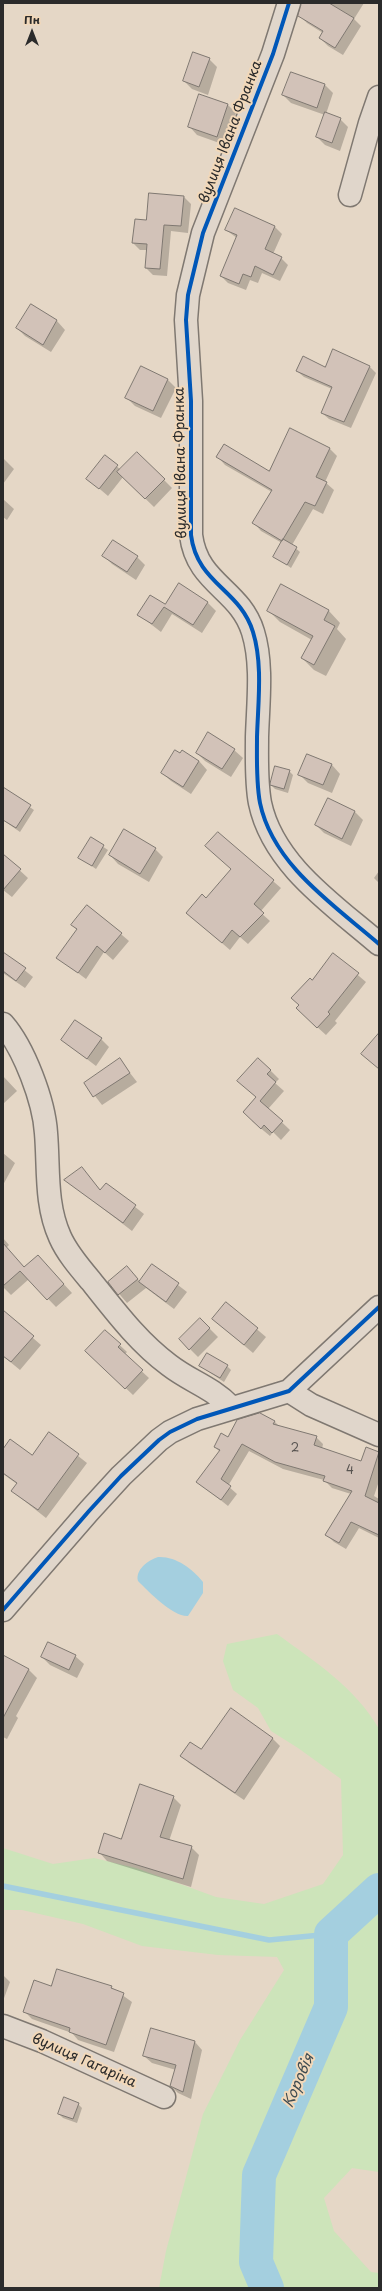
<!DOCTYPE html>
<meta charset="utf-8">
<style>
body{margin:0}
#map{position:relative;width:382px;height:2291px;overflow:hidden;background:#e5d7c6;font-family:"Playpen Sans",sans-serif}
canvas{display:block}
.frame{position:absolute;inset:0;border:4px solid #2b2b2b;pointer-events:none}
.north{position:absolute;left:12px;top:12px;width:40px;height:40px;-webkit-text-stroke:3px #f2d8b9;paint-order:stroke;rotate:0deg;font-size:11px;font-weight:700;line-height:16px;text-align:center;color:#2b2b2b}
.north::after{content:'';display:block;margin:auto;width:14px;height:18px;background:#2b2b2b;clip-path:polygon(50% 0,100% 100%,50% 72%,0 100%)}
</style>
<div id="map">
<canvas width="382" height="2291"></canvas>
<div class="frame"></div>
<div class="north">Пн</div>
</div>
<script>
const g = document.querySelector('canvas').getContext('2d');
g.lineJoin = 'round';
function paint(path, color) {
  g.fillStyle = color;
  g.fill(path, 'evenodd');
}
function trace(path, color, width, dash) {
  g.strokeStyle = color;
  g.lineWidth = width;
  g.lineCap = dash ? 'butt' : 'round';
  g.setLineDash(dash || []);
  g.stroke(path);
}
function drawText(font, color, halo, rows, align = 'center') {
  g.font = font + ' "Playpen Sans",sans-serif';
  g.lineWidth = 4;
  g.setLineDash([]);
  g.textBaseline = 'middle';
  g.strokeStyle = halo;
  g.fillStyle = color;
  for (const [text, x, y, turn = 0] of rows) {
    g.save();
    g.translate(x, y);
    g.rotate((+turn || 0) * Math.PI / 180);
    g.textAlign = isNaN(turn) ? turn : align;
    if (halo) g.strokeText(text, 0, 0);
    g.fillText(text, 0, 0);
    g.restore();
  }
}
paint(new Path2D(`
 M277 1634C314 1661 356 1688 379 1729V2172L352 2168 324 2198 334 2231 371 2272 379 2273V2288H159L166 2251 203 2114 240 2040 284 1970 277 1957 218 1955 142 1946 83 1924 22 1910H3V1848L53 1864 94 1858 136 1868 216 1897 264 1904 323 1884 343 1855 341 1779 298 1748 271 1731 258 1708 233 1690 223 1661 227 1644Z`), '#cde4ba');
paint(new Path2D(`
 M158 1557C175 1556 192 1568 203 1582V1593L188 1616C173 1617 149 1592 138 1581 135 1570 148 1560 158 1557Z`), '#a4cfdf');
paint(new Path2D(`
 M301 3H364L354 19 361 26 343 55 328 46 320 38 323 33 307 23 299 15Z
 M209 59 217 67 208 95 192 89 184 81Z
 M291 73 325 85 333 93 326 114 340 119 348 127 340 151 325 145 317 137 325 115 291 103 283 95Z
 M228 105 236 113 225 145 197 135 189 126Z
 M184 197 191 204 188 233 171 231 167 276 153 275 146 268 147 250H140L133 243 147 221Z
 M235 210 275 227 282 234 273 254 281 258 288 265 280 281 262 273 258 283 250 280 246 290 228 283 221 276 237 238 226 230Z
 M31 306 57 321 65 330 51 352 25 336 17 328Z
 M369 366 376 373 351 428 329 419 322 413 332 389 304 377 297 371Z
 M141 367 168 380 176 388 161 418 135 406 126 397Z
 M329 448 337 456 325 482 334 490 323 514 313 509 292 545 300 552 291 568 274 556 282 543 261 531 254 523 272 492 225 465 218 457 270 472Z
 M137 453 172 488 154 507 123 477 108 496 88 479 106 457 121 470Z
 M3 458 14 469 3 484Z
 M3 499 14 509 7 520 3 517Z
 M104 556 137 557 145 565 136 580 112 564Z
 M179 585 208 603 216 611 202 633 172 614 161 632 139 615 165 606Z
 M282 585 329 611 340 623 337 629 346 639 326 676 314 670 302 658 312 640 280 622 268 610Z
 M234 750 243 758 231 777 205 761 197 753Z
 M308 755 332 765 340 774 332 793 308 783 299 774Z
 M199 761 207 770 191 794 171 781 162 773Z
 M289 771 293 775 288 793 275 789 271 785Z
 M6 791 34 810 20 832 3 820V796Z
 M328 800 355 812 363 820 351 846 324 833 316 825Z
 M218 834 281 888 260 912 270 921 248 944 240 937 230 950 187 913 206 899 232 870Z
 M91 839 108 850 96 869 80 858Z
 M155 849 163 857 149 882 118 864 110 855Z
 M3 855 28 878 12 897 3 890Z
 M379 871V883L374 878Z
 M88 906 129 941 113 960 104 952 86 979 58 958 77 930 72 925Z
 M3 953 33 977 25 988 3 973Z
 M333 954 366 982 335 1021 337 1023 326 1035 305 1016 300 1005 312 981Z
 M101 1039 109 1047 96 1066 62 1040Z
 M120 1060 137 1082 102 1105 85 1083Z
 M270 1070 279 1079 275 1083 284 1091 268 1109 290 1130 281 1140 273 1132 270 1136 252 1121 257 1098 247 1089Z
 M3 1076 17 1091 3 1104Z
 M3 1153 15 1163 3 1185Z
 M82 1168 101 1191 106 1184 144 1214 132 1231 66 1180Z
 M3 1238 9 1245 3 1251Z
 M38 1256 72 1293 56 1307 29 1279 11 1295 3 1287V1262L25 1268Z
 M152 1265 187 1292 174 1309 146 1288 127 1303 109 1282 135 1275 140 1282Z
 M226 1303 266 1337 253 1353 213 1319Z
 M3 1312 41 1345 20 1370 3 1356Z
 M200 1319 218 1337 198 1357 180 1339Z
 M105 1331 127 1352 124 1355 149 1378 133 1395 93 1357Z
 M200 1366H227L231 1370 224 1382Z
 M274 1421 280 1427 316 1437 323 1444 322 1449 362 1462 367 1449 379 1453V1481L374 1496 379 1499V1538L359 1528 346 1549 334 1542 327 1535 351 1494 332 1488 324 1480 283 1469 249 1451 228 1486 237 1494 228 1506 198 1482 220 1452 215 1447 228 1438Z
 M49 1433 87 1463 46 1518 12 1491 17 1484 3 1474V1451L32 1456Z
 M3 1656 29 1670 37 1678 16 1716 18 1718 7 1739 3 1737Z
 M75 1656 84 1664 77 1678 50 1665 42 1657Z
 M272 1738 280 1746 244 1800 189 1763 182 1755Z
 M173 1797 181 1805 169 1841 191 1847 199 1855 191 1887 107 1861 99 1852 122 1840Z
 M3 1975 10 1982 3 2001Z
 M88 1979 111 1987 132 2002 114 2052 78 2040 72 2033 32 2019 24 2011 51 1987 88 1981Z
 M152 2030 195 2042 202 2050 191 2099 178 2093 171 2086 176 2070 152 2063 144 2056Z
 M78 2104 82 2108 77 2123 63 2118 59 2114Z`), '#0003');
trace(new Path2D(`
 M3 1886 269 1940 331 1934`), '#a4cfdf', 5.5);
trace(new Path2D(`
 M267 2288 256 2262 259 2175 331 2007V1934L379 1890`), '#a4cfdf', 34);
const building = new Path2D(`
 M301 3H329L354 18 335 48 319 38 323 31 298 16Z
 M193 52 210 58 199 87 183 81Z
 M291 72 325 84 317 108 282 95Z
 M199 94 228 104 217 137 188 127Z
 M325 112 341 118 332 143 316 137Z
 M149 193 184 196 181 226 164 225 160 269 145 268 147 244 132 243 135 219 146 220Z
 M235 208 275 226 265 249 282 257 273 275 255 266 251 277 243 274 239 284 220 276 237 235 225 230Z
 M31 304 57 320 43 345 16 328Z
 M333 349 370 366 344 422 321 413 332 387 296 371 303 356 325 367Z
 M141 366 168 379 153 411 125 398Z
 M290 428 330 448 316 477 327 482 315 506 305 502 282 541 252 523 272 490 216 457 224 444 269 471Z
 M137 452 165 479 145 499 117 472Z
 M105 455 118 465 99 489 86 479Z
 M283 539 297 547 287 565 273 557Z
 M113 540 138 556 127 572 102 556Z
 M179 583 208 602 193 625 164 607 152 624 137 615 150 595 165 604Z
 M281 584 329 610 324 620 335 626 314 665 301 658 313 636 267 611Z
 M208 732 235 749 222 769 196 753Z
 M175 750 180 753 182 750 199 761 183 787 161 773Z
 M307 754 332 764 323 785 298 775Z
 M275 766 290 770 284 789 270 785Z
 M3 787 31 805 16 828 3 820Z
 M328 798 355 811 342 839 315 825Z
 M124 829 156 848 140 874 109 855Z
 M218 832 274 880 254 904 264 913 240 937 232 930 222 943 186 913 202 894 206 898 231 869 205 846Z
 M91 837 104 845 92 866 78 858Z
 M3 854 21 869 3 890Z
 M87 905 122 933 105 953 97 946 78 973 56 958 77 929 71 925Z
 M3 952 26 968 16 981 3 971Z
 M333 953 359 973 328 1012 330 1014 317 1028 296 1008 299 1005 291 998 310 978 312 980Z
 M75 1020 102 1038 87 1059 61 1040Z
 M379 1033V1069L361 1054Z
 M120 1058 130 1073 93 1097 84 1083Z
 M258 1058 271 1070 267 1074 276 1082 260 1101 283 1121 272 1133 264 1125 261 1129 243 1112 256 1097 237 1081Z
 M82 1167 100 1190 106 1183 136 1205 123 1223 64 1180Z
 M3 1243 24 1267 38 1255 64 1284 47 1300 20 1271 3 1286Z
 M152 1264 179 1283 166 1302 139 1282Z
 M127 1266 138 1279 118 1295 108 1282Z
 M226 1302 258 1328 244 1345 212 1319Z
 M3 1310 34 1336 11 1362 3 1356Z
 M200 1318 210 1328 189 1350 179 1339Z
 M105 1330 121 1344 118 1347 143 1370 125 1389 85 1351Z
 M207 1353 228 1365 220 1378 199 1366Z
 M260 1413 275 1421 273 1424 317 1436 314 1445 361 1461 366 1447 379 1452 365 1496 379 1503V1535L351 1522 339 1543 325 1535 352 1491 323 1481 325 1476 275 1462 242 1444 221 1479 231 1486 221 1500 196 1482 220 1450 214 1447 221 1433 228 1437 237 1420Z
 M49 1432 79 1454 38 1510 11 1491 17 1483 3 1473V1449L10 1439 32 1455Z
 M48 1642 76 1655 69 1670 41 1657Z
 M3 1655 29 1669 3 1718Z
 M231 1708 273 1738 235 1793 180 1756 190 1742 201 1749Z
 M140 1784 174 1796 160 1837 192 1846 183 1879 98 1853 104 1833 121 1839Z
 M57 1969 112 1986 111 1988 124 1993 106 2045 69 2032 70 2028 23 2012 34 1980 51 1986Z
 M151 2028 195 2041 183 2092 170 2086 176 2065 143 2056Z
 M64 2097 79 2103 73 2119 58 2114Z`);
paint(building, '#d2c2b8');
trace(building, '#7f7871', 1);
const minor = new Path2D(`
 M289 3 273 54 203 233 188 295 186 320 191 401V535C197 584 240 589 253 632 263 664 258 703 257 737 257 759 256 782 260 803 273 865 334 905 379 944
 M350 195 370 123 379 97
 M3 1024C24 1048 44 1101 46 1133 49 1168 45 1204 60 1237 67 1253 80 1268 91 1281 115 1311 138 1342 169 1365 191 1382 210 1386 231 1407
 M289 1391 311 1405 379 1435
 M3 1610 89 1511 121 1476 159 1440 170 1432 197 1419 289 1391 379 1307
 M3 2026 42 2041 164 2097`);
trace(minor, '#7f7871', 25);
trace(minor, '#e0d6cb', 22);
trace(new Path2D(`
 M289 3 273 54 203 233 188 295 186 320 191 401V535C197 584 240 589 253 632 263 664 258 703 257 737 257 759 256 782 260 803 273 865 334 905 379 944
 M3 1610 89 1511 121 1476 159 1440 170 1432 197 1419 289 1391 379 1307`), '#0057b8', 4);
drawText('12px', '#585451', null, [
 ["2",295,1449],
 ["4",350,1471]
]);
drawText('14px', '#2b2b2b', '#f2d8b9', [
 ["вулиця Івана Франка",231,132,-69],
 ["вулиця Івана Франка",181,463,-91],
 ["вулиця Гагаріна",84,2061,24]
]);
drawText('italic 15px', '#3e4b51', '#f2d8b9', [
 ["Коровія",299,2081,-67]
]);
</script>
